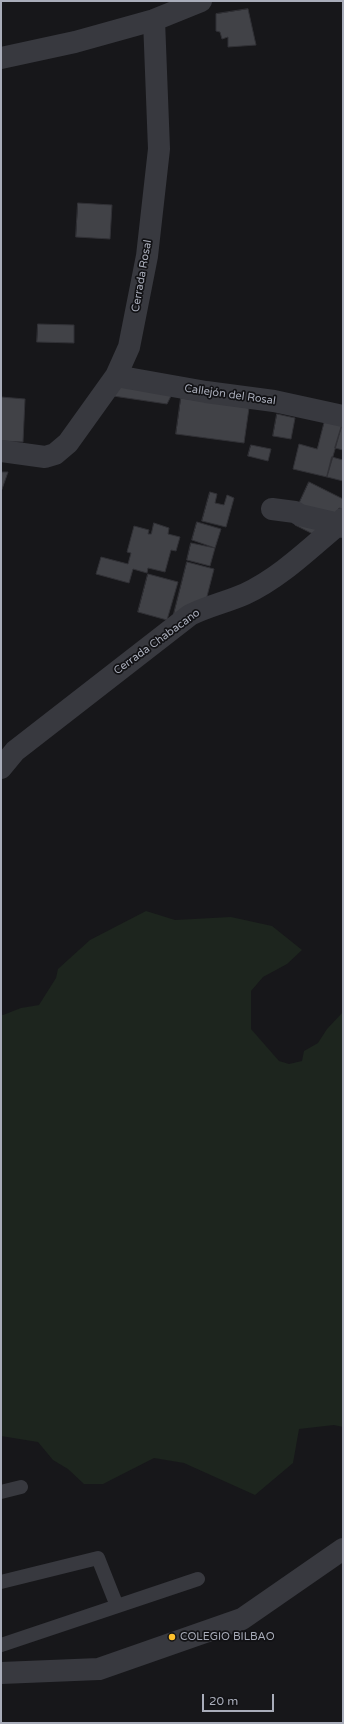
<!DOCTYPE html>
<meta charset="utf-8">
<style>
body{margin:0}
#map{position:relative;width:344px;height:1724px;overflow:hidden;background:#17171a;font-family:"Varela Round",sans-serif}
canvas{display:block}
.frame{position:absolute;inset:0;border:2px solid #a9adba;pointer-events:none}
.scale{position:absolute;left:202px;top:1694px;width:72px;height:18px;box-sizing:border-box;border:2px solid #a9adba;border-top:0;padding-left:5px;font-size:12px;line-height:14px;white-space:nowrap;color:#a9adba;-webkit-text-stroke:3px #121215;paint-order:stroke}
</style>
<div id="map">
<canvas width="344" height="1724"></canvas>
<div class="frame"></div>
<div class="scale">20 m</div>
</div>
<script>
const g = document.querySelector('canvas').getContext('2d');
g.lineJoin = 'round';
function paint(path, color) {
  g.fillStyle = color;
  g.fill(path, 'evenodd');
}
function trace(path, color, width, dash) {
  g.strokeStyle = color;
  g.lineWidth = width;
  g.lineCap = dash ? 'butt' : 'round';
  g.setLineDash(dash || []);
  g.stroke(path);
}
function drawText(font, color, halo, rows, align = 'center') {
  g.font = font + ' "Varela Round",sans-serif';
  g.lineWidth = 3.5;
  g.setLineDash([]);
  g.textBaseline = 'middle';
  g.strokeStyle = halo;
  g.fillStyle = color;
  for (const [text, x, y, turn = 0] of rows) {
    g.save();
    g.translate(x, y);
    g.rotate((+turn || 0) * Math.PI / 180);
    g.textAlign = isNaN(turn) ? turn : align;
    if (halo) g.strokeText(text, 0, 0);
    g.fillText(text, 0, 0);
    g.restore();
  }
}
paint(new Path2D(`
 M146 911 175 920 231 917 272 926 302 950 287 964 263 977 251 991V1029L279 1061 289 1064 302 1061 304 1051 318 1043 327 1029 343 1012V1427L334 1425 299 1429 293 1463 255 1495 184 1463 154 1458 103 1484H84L68 1469 53 1460 38 1442 1 1436V1014L3 1015 21 1008 39 1005 56 978 58 969 90 940Z`), '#1d251e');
const building = new Path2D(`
 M248 9 256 45 228 47V37L222 39 220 32 216 31V14Z
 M78 203 112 205 110 239 76 237Z
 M38 324 74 325V343L37 342Z
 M120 382 174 390 167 404 113 396Z
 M1 397 25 399 23 442 1 441Z
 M181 398 249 408 244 443 176 434Z
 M277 414 295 418 291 439 273 436Z
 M325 420 342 425 327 477 293 469 299 444 317 449Z
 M342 425 343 426V450L335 448Z
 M251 445 271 449 268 461 248 456Z
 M332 457 343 460V481L327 477Z
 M1 472H8L1 492Z
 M309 482 343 499V509L339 508 329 530 315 535 295 525V512Z
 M210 492 217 494 215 503 224 505 227 495 234 498 226 527 202 521Z
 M197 522 221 529 215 548 192 540Z
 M154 523 169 528 168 534 180 537 176 551 171 550 165 572 148 568 147 573 133 569 129 583 96 574 101 557 128 564 131 553 127 552 134 526 149 530 148 534H151Z
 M191 543 215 548 210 566 187 560Z
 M187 562 214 569 204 608 170 629Z
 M148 574 178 582 167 620 138 612Z`);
paint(building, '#414247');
trace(building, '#313136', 1);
trace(new Path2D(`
 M1 1492 21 1487
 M1 1582 98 1558 117 1606
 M1 1645 198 1579`), '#38393f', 14);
trace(new Path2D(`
 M1 58 75 42 154 20 201 1
 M116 376 206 392 274 401 343 416
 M1 451 45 457 55 454 68 443 116 376 129 347 147 256 159 149 154 20
 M272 509 295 512 300 515 339 524 343 527
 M1 768 15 751 190 615C208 606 227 602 245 594 280 578 310 548 339 524L343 519
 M1 1673 99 1669 242 1619 343 1549`), '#38393f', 22);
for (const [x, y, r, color] of [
 [172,1637,4,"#fdc02c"]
]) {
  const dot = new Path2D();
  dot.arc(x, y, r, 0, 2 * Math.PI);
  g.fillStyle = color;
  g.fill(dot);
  trace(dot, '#121215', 1.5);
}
drawText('11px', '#a9adba', '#121215', [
 ["Cerrada Rosal",142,276,-80],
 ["Callejón del Rosal",230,395,8],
 ["Cerrada Chabacano",157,642,-36]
]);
drawText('11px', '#a9adba', '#121215', [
 ["COLEGIO BILBAO",180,1637]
], 'left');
</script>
